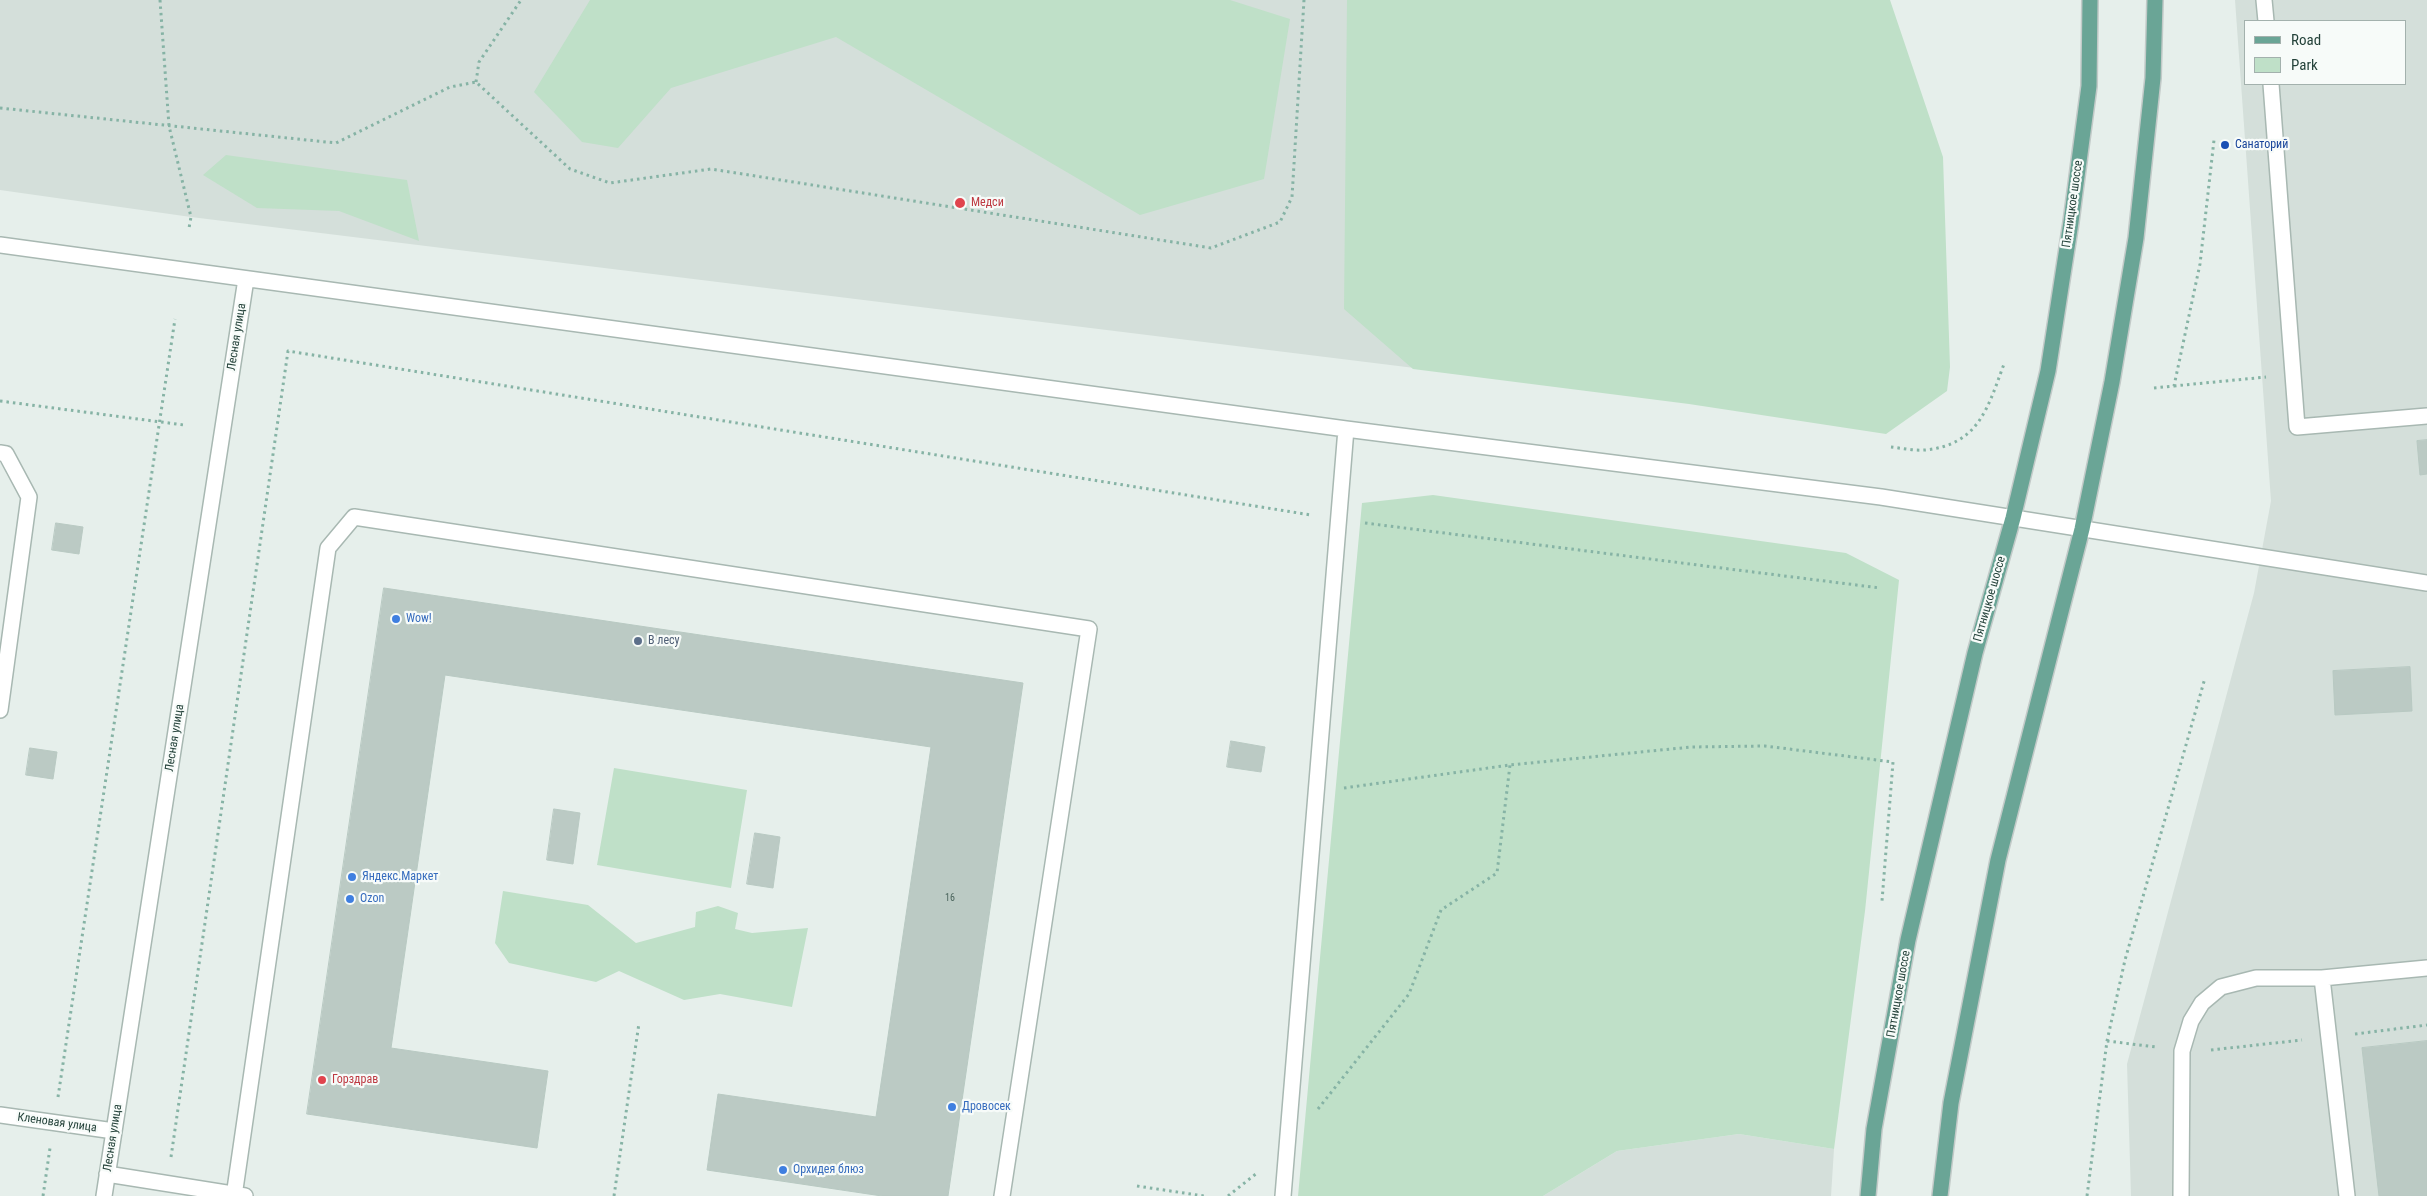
<!DOCTYPE html>
<meta charset="utf-8">
<style>
body{margin:0}
#map{position:relative;width:2427px;height:1196px;overflow:hidden;background:#e6efeb;font-family:"Roboto Condensed",sans-serif}
canvas{display:block}
.legend{position:absolute;left:2244px;top:20px;width:162px;height:65px;box-sizing:border-box;background:#f7fbf9;border:1px solid #a3b1ad;margin:0;padding:6px 9px;list-style:none;font-size:15px;color:#24423a}
.legend li{display:flex;align-items:center;gap:10px;height:25px}
.legend b{width:25px;border:1px solid #a3b1ad}
</style>
<div id="map">
<canvas width="2427" height="1196"></canvas>
<ul class="legend">
<li><b style="height:6px;background:#6aa596"></b>Road</li>
<li><b style="height:14px;background:#bfe0c8"></b>Park</li>
</ul>
</div>
<script>
const g = document.querySelector('canvas').getContext('2d');
g.lineJoin = 'round';
function paint(path, color) {
  g.fillStyle = color;
  g.fill(path, 'evenodd');
}
function trace(path, color, width, dash) {
  g.strokeStyle = color;
  g.lineWidth = width;
  g.lineCap = dash ? 'butt' : 'round';
  g.setLineDash(dash || []);
  g.stroke(path);
}
function drawText(font, color, halo, rows, align = 'center') {
  g.font = font + ' "Roboto Condensed",sans-serif';
  g.lineWidth = 4.5;
  g.setLineDash([]);
  g.textBaseline = 'middle';
  g.strokeStyle = halo;
  g.fillStyle = color;
  for (const [text, x, y, turn = 0] of rows) {
    g.save();
    g.translate(x, y);
    g.rotate((+turn || 0) * Math.PI / 180);
    g.textAlign = isNaN(turn) ? turn : align;
    if (halo) g.strokeText(text, 0, 0);
    g.fillText(text, 0, 0);
    g.restore();
  }
}
paint(new Path2D(`
 M0 0H1808L1844 421 191 217 0 190Z
 M2235 0H2427V1196H2131L2127 1064 2254 593 2271 501ZM2246 21H2406V84H2246Z
 M1739 1134 1834 1149 1831 1196H1543L1617 1151Z`), '#d4dfda');
paint(new Path2D(`
 M590 0H1230L1290 19 1264 179 1140 215 836 37 671 88 618 148 582 142 534 92Z
 M1347 0H1890L1943 157 1950 367 1947 391 1886 434 1689 404 1413 369 1344 309Z
 M226 155 407 180 419 241 339 211 257 208 203 175Z
 M1433 495 1846 553 1899 580 1865 911 1834 1149 1739 1134 1617 1151 1543 1196H1298L1362 503Z
 M614 768 747 790 731 888 597 865Z
 M503 891 588 905 636 943 695 927 696 912 718 906 738 913 735 929 752 933 808 928 792 1007 720 994 684 1000 619 971 596 982 509 963 495 943Z`), '#bfe0c8');
const building = new Path2D(`
 M2427 440V474L2420 475 2417 441Z
 M56 523 83 527 79 554 52 550Z
 M384 588 1023 683 948 1196H882L707 1170 718 1094 876 1117 931 747 445 675 391 1048 548 1071 537 1148 307 1114Z
 M2410 667 2412 711 2335 715 2333 671Z
 M1231 741 1265 747 1261 772 1227 767Z
 M30 748 57 752 53 779 26 775Z
 M554 809 580 813 573 864 547 860Z
 M755 833 780 837 773 888 747 884Z
 M2427 1041V1196H2379L2362 1048Z`);
paint(building, '#bbcac4');
trace(building, '#b8c9c2', 1);
const minor = new Path2D(`
 M2264 0 2266 21
 M2271 84 2297 427 2427 416
 M0 245 1346 429 1881 497 2427 583
 M0 453 6 454 29 497 0 710
 M0 1115 114 1131
 M107 1174 245 1196
 M104 1196 246 279
 M234 1196 328 548 354 517 1089 629 1002 1196
 M1283 1196 1346 429
 M2181 1196 2182 1051 2191 1021 2202 1003 2221 987 2256 978H2322
 M2347 1196 2322 978 2427 968`);
const major = new Path2D(`
 M1868 1196 1874 1129 1908 940 1975 653 2013 518 2048 371 2071 222 2089 86 2090 0
 M1940 1196 1951 1103 1998 860 2082 529 2112 382 2136 238 2153 78 2155 0`);
trace(minor, '#a8b8b2', 18);
trace(major, '#c2cac8', 18);
trace(new Path2D(`
 M160 0 169 126 191 217 189 228
 M476 82 479 62 521 0
 M0 108 336 143 450 87 476 82 570 169 610 183 711 169 1211 248 1280 222 1292 197 1304 0
 M2174 386 2266 377
 M2154 388 2174 386 2200 264 2214 140
 M0 401 184 425
 M1891 447C1901 448 1914 451 1925 450 1979 445 1988 407 2004 364
 M1365 523 1880 588
 M1344 788 1510 765 1691 747 1765 746 1893 762 1882 901
 M2355 1034 2427 1025
 M2107 1041 2156 1047
 M2211 1050 2302 1040
 M58 1097 175 319
 M1318 1109 1409 994 1441 910 1497 873 1510 765
 M171 1157 288 351 1311 515
 M1137 1186 1204 1196
 M43 1196 50 1148
 M614 1196 639 1023
 M1228 1196 1257 1173
 M2087 1196 2107 1041 2125 960 2205 678`), '#86b3a5', 3, [2.5, 4]);
trace(minor, '#fff', 15);
trace(major, '#6aa596', 15);
for (const [x, y, r, color] of [
 [2225,145,5,"#1a4fb4"],
 [960,203,6,"#e0444e"],
 [396,619,5,"#3f7fe0"],
 [638,641,5,"#5c6f8a"],
 [352,877,5,"#3f7fe0"],
 [350,899,5,"#3f7fe0"],
 [322,1080,5,"#e0444e"],
 [952,1107,5,"#3f7fe0"],
 [783,1170,5,"#3f7fe0"]
]) {
  const dot = new Path2D();
  dot.arc(x, y, r, 0, 2 * Math.PI);
  g.fillStyle = color;
  g.fill(dot);
  trace(dot, '#f7fbf9', 2);
}
drawText('10px', '#4a645c', null, [
 ["16",950,898]
]);
drawText('12px', '#164399', '#f7fbf9', [
 ["Санаторий",2235,145]
], 'left');
drawText('12px', '#be3a42', '#f7fbf9', [
 ["Медси",971,203],
 ["Горздрав",332,1080]
], 'left');
drawText('12px', '#24423a', '#f7fbf9', [
 ["Пятницкое шоссе",2073,204,-82],
 ["Лесная улица",237,337,-81],
 ["Пятницкое шоссе",1990,599,-74],
 ["Лесная улица",175,738,-81],
 ["Пятницкое шоссе",1899,994,-80],
 ["Кленовая улица",57,1123,8],
 ["Лесная улица",113,1138,-81]
]);
drawText('12px', '#366cbe', '#f7fbf9', [
 ["Wow!",406,619],
 ["Яндекс.Маркет",362,877],
 ["Ozon",360,899],
 ["Дровосек",962,1107],
 ["Орхидея блюз",793,1170]
], 'left');
drawText('12px', '#4e5e75', '#f7fbf9', [
 ["В лесу",648,641]
], 'left');
</script>
